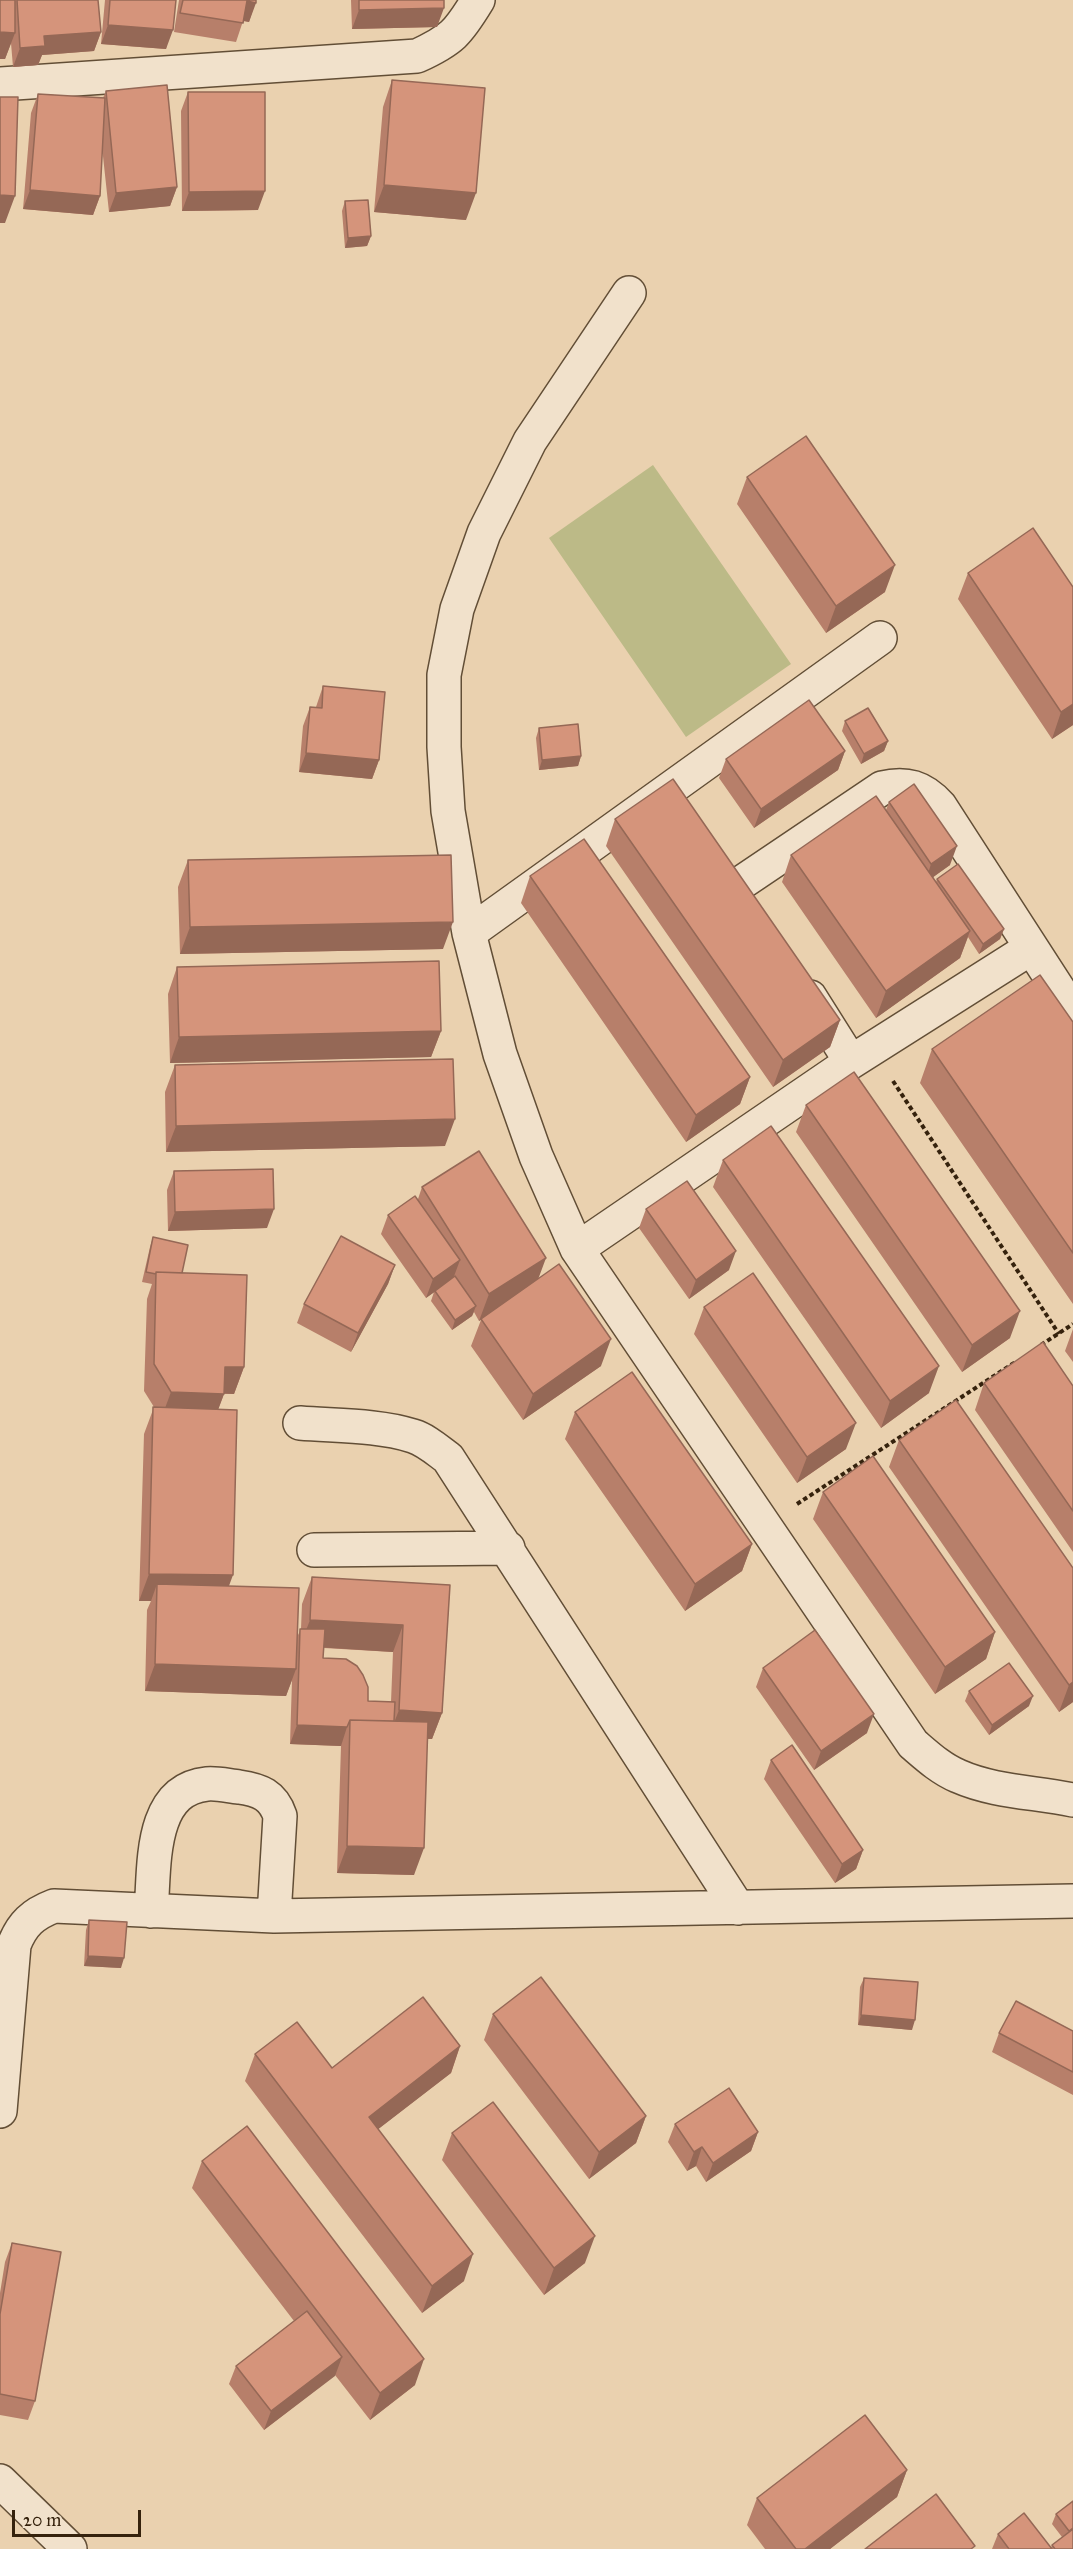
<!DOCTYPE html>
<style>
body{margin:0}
#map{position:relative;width:1073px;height:2549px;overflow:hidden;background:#ead1af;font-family:"IM FELL Great Primer",serif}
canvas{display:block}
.scale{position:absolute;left:12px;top:2510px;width:129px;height:27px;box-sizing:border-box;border:3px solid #35220d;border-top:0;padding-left:8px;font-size:18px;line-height:21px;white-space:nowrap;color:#35220d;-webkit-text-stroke:4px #f1e1cb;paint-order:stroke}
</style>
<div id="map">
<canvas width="1073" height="2549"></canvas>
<div class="scale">20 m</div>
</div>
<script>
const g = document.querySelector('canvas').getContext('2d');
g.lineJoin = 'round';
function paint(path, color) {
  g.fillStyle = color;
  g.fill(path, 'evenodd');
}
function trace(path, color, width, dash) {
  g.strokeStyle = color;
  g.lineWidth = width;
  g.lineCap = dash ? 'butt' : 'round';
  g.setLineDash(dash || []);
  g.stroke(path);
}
paint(new Path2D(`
 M653 465 791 664 686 737 549 538Z`), '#bcba87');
const minor = new Path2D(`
 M0 84 417 56C452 40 458 33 478 0
 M629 293 530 441 484 533 457 609 444 675V747L448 811 469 933 500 1054 536 1156 577 1249 913 1744C927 1756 941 1769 958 1776 994 1792 1035 1792 1073 1800
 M738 885 882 788C906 782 923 787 940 806L1073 1012
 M469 933 880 638
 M810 997 851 1062
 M577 1249 851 1062 1031 948
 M300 1423C336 1426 378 1425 413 1436 426 1440 437 1450 448 1458L738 1908
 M314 1550 508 1548
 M151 1911C155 1868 148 1790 207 1784 217 1783 229 1786 239 1787 260 1790 273 1795 280 1816L274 1916
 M0 2111 14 1945C22 1924 33 1914 54 1906L274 1916 1073 1901
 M0 2481 70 2549`);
trace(minor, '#624e36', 36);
trace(new Path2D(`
 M893 1081 1059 1334
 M1041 1345 1073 1324
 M797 1504 1017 1361`), '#35220d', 4, [4.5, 3]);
trace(minor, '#f1e1cb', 33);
paint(new Path2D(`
 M0 0H98L101 32 94 51 42 55 38 65 13 67 11 43 5 59Z
 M105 0H176L166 49 101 44Z
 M179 0H256L249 22 243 21 236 42 174 32Z
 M351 0H444L437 27 352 29Z
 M392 80 466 220 374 212 383 107Z
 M106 91 177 187 170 206 109 212 102 147 100 196 93 215 23 209 31 113 38 94 103 98Z
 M188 92 258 210 182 211 181 111Z
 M345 201 371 236 367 246 345 248 342 211Z
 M747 477 885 592 826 633 737 504Z
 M968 573 1073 725 1052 739 958 599Z
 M323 686 379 760 372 779 299 772 303 726 310 707H316Z
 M845 721 888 741 884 751 861 764 842 731Z
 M539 728 581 756 578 766 539 770 536 738Z
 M845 751 838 770 754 828 719 778 726 759Z
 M889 802 950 865 933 877 936 882 937 879 1004 929 1000 939 979 954 968 937 960 958 876 1018 782 882 791 855 886 810Z
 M615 819 840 1020 830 1047 773 1087 606 846Z
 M188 860 443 949 180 954 178 887Z
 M530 876 750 1077 740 1104 686 1142 521 903Z
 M177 967 441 1031 431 1057 170 1063 168 994Z
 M1073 1022V1304L920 1083 932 1049Z
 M175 1065 445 1146 166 1152 165 1092Z
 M806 1105 1010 1338 962 1372 796 1132Z
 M723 1160 929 1393 881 1428 713 1187Z
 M174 1171 267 1228 168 1231 167 1190Z
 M422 1187 538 1279 601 1366 523 1420 471 1346 481 1320 479 1321 474 1312 472 1316 452 1330 431 1301 434 1292 426 1298 381 1234 388 1215 418 1199Z
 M646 1209 729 1270 689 1299 639 1228Z
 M153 1237 182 1273 244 1367 234 1394H224L218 1409 229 1586 297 1637 301 1629 302 1604 312 1577 450 1585 442 1713 432 1739H428L414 1875 337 1873 341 1746 290 1744 292 1680 286 1696 145 1691 147 1610 151 1601H139L144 1434 154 1407 144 1391 147 1299 152 1284 142 1282 150 1247ZM324 1648 393 1652 391 1702 368 1701 323 1658Z
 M395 1265 388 1284 351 1352 297 1323 304 1304Z
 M704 1307 846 1449 797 1483 694 1334Z
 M1073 1329V1362L1065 1351Z
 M984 1383 1073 1386V1552L975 1410Z
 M575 1412 752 1544 742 1571 685 1611 565 1439Z
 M899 1440 1073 1568V1702L1059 1712 889 1467Z
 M823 1492 995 1632 986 1659 935 1694 813 1519Z
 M763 1668 867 1733 814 1770 756 1687Z
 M969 1691 1029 1706 989 1735 965 1701Z
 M771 1760 863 1850 856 1869 835 1883 764 1779Z
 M89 1920 121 1968 84 1966 86 1930Z
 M864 1978 912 2030 858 2025 860 1987Z
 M493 2014 646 2116 636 2143 589 2179 484 2040Z
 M1073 2031V2095L992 2052 999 2033Z
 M460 2046 451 2073 378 2129 464 2281 422 2313 245 2081 255 2054 332 2068Z
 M675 2124 758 2132 751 2151 706 2182 696 2166 687 2171 668 2142Z
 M452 2133 585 2263 544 2295 442 2160Z
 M202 2161 415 2385 370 2420 335 2375 264 2430 229 2384 236 2366 294 2321 192 2188Z
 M12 2243 35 2401 28 2420 0 2415V2293L5 2262Z
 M907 2470 897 2497 830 2549H765L747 2525 757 2498Z
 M1073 2501V2549H992L998 2534 1051 2548 1052 2545 1062 2537 1052 2524 1056 2514Z`), '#b77f6a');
paint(new Path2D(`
 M247 1 256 3 249 22 240 20Z
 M444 8 437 27 352 29 359 10Z
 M108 25 173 30 166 49 101 44Z
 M0 32 15 33 5 59H0Z
 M101 32 94 51 42 55 38 65 13 67 20 48 44 36Z
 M384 185 476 193 466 220 374 212Z
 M177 187 170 206 109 212 116 193Z
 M30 190 100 196 93 215 23 209Z
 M265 191 258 210 182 211 189 192Z
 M0 195 15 196 5 223H0Z
 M371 236 367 246 345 248 348 238Z
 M895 565 885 592 826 633 836 606Z
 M1073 704V725L1052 739 1061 712Z
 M888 741 884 751 861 764 864 754Z
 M845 751 838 770 754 828 761 809Z
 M306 753 379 760 372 779 299 772Z
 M581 756 578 766 539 770 542 760Z
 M957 846 950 865 925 883 931 864Z
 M453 922 443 949 180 954 190 927Z
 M1004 929 1000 939 979 954 983 944Z
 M970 931 960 958 876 1018 886 991Z
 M840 1020 830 1047 773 1087 783 1060Z
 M441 1031 431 1057 170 1063 179 1037Z
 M750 1077 740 1104 686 1142 696 1115Z
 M455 1119 445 1146 166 1152 176 1126Z
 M274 1209 267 1228 168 1231 175 1212Z
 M736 1251 729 1270 689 1299 696 1280Z
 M546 1258 536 1285 479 1321 489 1294Z
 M460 1260 453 1279 426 1298 433 1279Z
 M395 1265 388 1284 351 1352 358 1333Z
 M476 1306 472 1316 452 1330 455 1320Z
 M1020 1311 1010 1338 962 1372 972 1345Z
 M611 1339 601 1366 523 1420 533 1394Z
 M939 1366 929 1393 881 1428 890 1401Z
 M225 1367H244L234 1394 215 1393Z
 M171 1392 224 1394 214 1421 161 1419Z
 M856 1423 846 1449 797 1483 807 1457Z
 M752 1544 742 1571 685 1611 695 1584Z
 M149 1574 233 1575 223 1602 157 1584 151 1601H139Z
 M310 1620 403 1625 393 1652 300 1646Z
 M995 1632 986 1659 935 1694 945 1667Z
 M155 1664 296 1669 286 1696 145 1691Z
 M1073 1682V1702L1059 1712 1069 1685Z
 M1033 1696 1029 1706 989 1735 992 1725Z
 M399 1710 442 1713 432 1739 391 1737 392 1728Z
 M874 1714 867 1733 814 1770 821 1751Z
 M297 1725 347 1727 341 1746 290 1744Z
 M347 1846 424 1848 414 1875 337 1873Z
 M863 1850 856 1869 835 1883 842 1864Z
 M88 1956 124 1958 121 1968 84 1966Z
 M861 2015 915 2020 912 2030 858 2025Z
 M460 2046 451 2073 359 2144 369 2117Z
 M646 2116 636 2143 589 2179 599 2152Z
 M758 2132 751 2151 706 2182 713 2163Z
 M702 2147 696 2166 687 2171 694 2152Z
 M595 2236 585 2263 544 2295 554 2268Z
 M473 2254 464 2281 422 2313 432 2286Z
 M342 2357 335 2376 264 2430 271 2411Z
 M424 2359 415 2385 370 2420 380 2393Z
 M907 2470 897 2497 830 2549H805Z`), '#956856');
const building = new Path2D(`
 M0 0H15V33L0 32Z
 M17 0H98L101 32 44 36 45 46 20 48Z
 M110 0H176L173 30 108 25Z
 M183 0H256V3L247 1 243 23 180 13Z
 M359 0H444V8L359 10Z
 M392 80 485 88 476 193 384 185Z
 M167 85 177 187 116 193 106 91Z
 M188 92H265V191L189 192Z
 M38 94 105 98 100 196 30 190Z
 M0 97H18L15 196 0 195Z
 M368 200 371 236 348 238 345 201Z
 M806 436 895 565 836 606 747 477Z
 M1033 528 1073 587V704L1061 712 968 573Z
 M323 686 385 692 379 760 306 753 310 707 322 708Z
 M809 700 845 751 761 809 726 759Z
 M868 708 888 741 864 754 845 721Z
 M578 724 581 756 542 760 539 728Z
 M673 779 840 1020 783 1060 615 819Z
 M914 784 957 846 931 864 889 802Z
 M876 796 970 931 886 991 791 855Z
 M584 839 750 1077 696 1115 530 876Z
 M451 855 453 922 190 927 188 860Z
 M958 864 1004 929 983 944 937 879Z
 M439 961 441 1031 179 1037 177 967Z
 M1040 975 1073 1022V1253L932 1049Z
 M453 1059 455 1119 176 1126 175 1065Z
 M854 1072 1020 1311 972 1345 806 1105Z
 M771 1126 939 1366 890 1401 723 1160Z
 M479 1151 546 1258 489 1294 422 1187Z
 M273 1169 274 1209 175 1212 174 1171Z
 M687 1181 736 1251 696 1280 646 1209Z
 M415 1196 460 1260 433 1279 388 1215Z
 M341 1236 395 1265 358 1333 304 1304Z
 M153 1237 188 1245 182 1273 156 1272V1274L146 1272Z
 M559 1264 611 1339 533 1394 481 1319Z
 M156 1272 247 1275 244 1367H225L224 1394 171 1392 154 1364Z
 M753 1273 856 1423 807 1457 704 1307Z
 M455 1276 476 1306 455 1320 435 1291Z
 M1043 1342 1073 1386V1511L984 1383Z
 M632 1372 752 1544 695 1584 575 1412Z
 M956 1400 1073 1568V1682L1069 1685 899 1440Z
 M153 1407 237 1410 233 1575 149 1574Z
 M873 1456 995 1632 945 1667 823 1492Z
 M312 1577 450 1585 442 1713 399 1710 403 1625 310 1620Z
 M157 1584 299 1588 296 1669 155 1664Z
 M300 1629H325L323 1658 346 1659 357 1666 363 1675 368 1687V1701L395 1702 394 1721 350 1720 347 1727 297 1725Z
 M815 1630 874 1714 821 1751 763 1668Z
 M1009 1663 1033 1696 992 1725 969 1691Z
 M350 1720 428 1722 424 1848 347 1846Z
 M792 1745 863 1850 842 1864 771 1760Z
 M89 1920 127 1922 124 1958 88 1956Z
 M541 1977 646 2116 599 2152 493 2014Z
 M864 1978 918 1982 915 2020 861 2015Z
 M423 1997 460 2046 369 2117 473 2254 432 2286 255 2054 297 2022 332 2068Z
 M1016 2001 1073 2031V2072L999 2033Z
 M729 2088 758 2132 713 2163 702 2147 694 2152 675 2124Z
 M493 2102 595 2236 554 2268 452 2133Z
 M247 2126 424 2359 380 2393 202 2161Z
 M12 2243 61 2252 35 2401 0 2394V2314Z
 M307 2311 342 2357 271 2411 236 2366Z
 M865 2415 907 2470 805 2549H796L757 2498Z
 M936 2494 975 2546 971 2549H865Z
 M1073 2501V2528L1069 2531 1056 2514Z
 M1024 2513 1052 2549H1009L998 2534Z
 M1073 2529V2549H1055L1052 2545Z`);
paint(building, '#d5947b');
trace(building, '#956856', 1.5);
</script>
